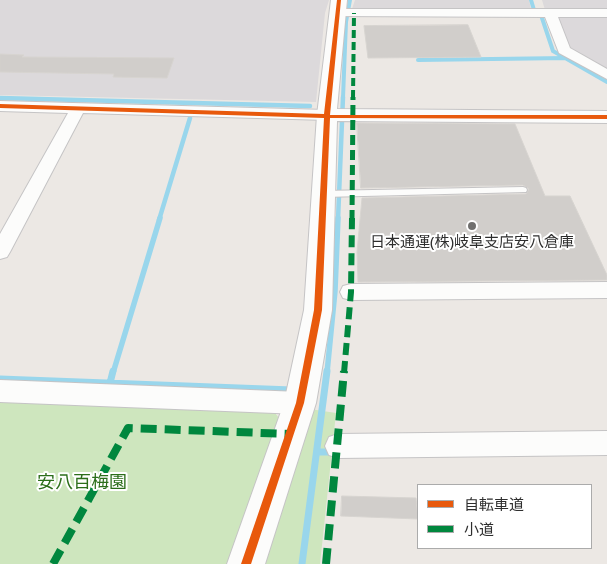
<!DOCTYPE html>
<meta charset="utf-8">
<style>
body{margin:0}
#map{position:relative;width:607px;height:564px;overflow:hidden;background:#ece8e4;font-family:"Noto Sans","Noto Sans JP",sans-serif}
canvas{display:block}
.legend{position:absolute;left:417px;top:484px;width:175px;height:65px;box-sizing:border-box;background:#fff;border:1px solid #ababab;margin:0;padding:6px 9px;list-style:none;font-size:15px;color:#2e2e2e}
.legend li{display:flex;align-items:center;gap:10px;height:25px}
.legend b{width:25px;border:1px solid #ababab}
</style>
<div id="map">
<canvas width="607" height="564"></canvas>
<ul class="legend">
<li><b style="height:6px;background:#e8590c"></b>自転車道</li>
<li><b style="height:6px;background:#00873e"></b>小道</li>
</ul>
</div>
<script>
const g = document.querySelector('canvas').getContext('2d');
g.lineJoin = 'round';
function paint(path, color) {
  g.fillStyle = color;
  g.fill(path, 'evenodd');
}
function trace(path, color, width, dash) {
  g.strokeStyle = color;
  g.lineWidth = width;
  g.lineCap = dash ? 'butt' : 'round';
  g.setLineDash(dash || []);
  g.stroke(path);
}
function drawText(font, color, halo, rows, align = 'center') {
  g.font = font + ' "Noto Sans","Noto Sans JP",sans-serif';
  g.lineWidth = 4;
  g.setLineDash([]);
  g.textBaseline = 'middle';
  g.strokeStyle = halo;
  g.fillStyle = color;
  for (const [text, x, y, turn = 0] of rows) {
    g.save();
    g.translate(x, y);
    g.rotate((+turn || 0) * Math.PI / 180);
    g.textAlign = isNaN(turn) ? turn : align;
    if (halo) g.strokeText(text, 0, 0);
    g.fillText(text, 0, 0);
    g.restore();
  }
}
paint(new Path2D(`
 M0 0H329L325 13 316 102 0 95Z
 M355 0H529L531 9H352Z
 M542 0H607V11L545 10Z
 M559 15H607V71L570 49 557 18Z`), '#dcd9db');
paint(new Path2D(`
 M0 398 272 409 282 422 230 564H0Z
 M310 409 336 413 320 564H259Z`), '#cee6be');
trace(new Path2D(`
 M529 10H534L531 0
 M536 12 541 15 553 51 607 82
 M418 60 566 58
 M343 98 346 22 350 0`), '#99d6ec', 4);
trace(new Path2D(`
 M0 98 310 106
 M159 220 190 118
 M338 220 343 97`), '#99d6ec', 4.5);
trace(new Path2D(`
 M113 373 160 218
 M327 373 335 291 338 218`), '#99d6ec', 5.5);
trace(new Path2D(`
 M0 379 292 390
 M110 383 113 371
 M318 452H335
 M302 564 327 371`), '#99d6ec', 7);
const building = new Path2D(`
 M468 25 481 57 368 58 364 26Z
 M0 54 24 55 22 57 174 58 167 78 113 77 114 74 0 72Z
 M357 123 515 124 545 196H570L607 275V280L358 282 357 252 362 198 526 194 529 189 523 185 361 188Z
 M342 496 416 498 418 519 341 516Z`);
paint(building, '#d1cecb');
trace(building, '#d7d4d0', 1);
const service = new Path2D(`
 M523 187 526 188 527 190 526 192 323 197 319 194 323 191Z`);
const minor = new Path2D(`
 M336 9H607V17H558L570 48 607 69V79L559 53 545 17 332 16 330 13 332 10Z
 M0 101 327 110 335 115 327 120 83 113 10 252 7 257 0 259V234L68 113 0 111Z
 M607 282V298L351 300 343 298 340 292 343 286 351 284Z
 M0 380 300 392 309 395 313 403 309 411 300 414 0 402Z
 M607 431V455L338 458 329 455 325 446 329 437 338 434Z`);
const tertiary = new Path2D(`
 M331 0H347L337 109 607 111V123L337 121 332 310 316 403 265 564H227L284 403 304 310 317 115Z`);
trace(service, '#c5c4c5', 2);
trace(minor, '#c5c4c5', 2);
trace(tertiary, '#c5c4c5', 2);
paint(service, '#fcfcfb');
paint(minor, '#fcfcfb');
paint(tertiary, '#fcfcfb');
trace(new Path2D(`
 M353 98 354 13`), '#00873e', 4, [8, 4]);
trace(new Path2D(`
 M352 220 353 97`), '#00873e', 5, [10, 5]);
trace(new Path2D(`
 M344 373 351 292 352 218`), '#00873e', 6, [12, 6]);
trace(new Path2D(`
 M53 564 128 428 291 434
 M326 564 344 371`), '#00873e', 8, [16, 8]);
paint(new Path2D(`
 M337 0H341L330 115H607V119L330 118 322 310 304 403 251 564H241L296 403 314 310 324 118 0 108V104L324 114Z`), '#e8590c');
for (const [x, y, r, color] of [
 [472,226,5,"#706f6e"]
]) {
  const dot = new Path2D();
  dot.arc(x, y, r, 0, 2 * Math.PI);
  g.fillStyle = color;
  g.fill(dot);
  trace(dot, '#fff', 2);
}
drawText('15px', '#2e2e2e', '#fff', [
 ["日本通運(株)岐阜支店安八倉庫",472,243]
]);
drawText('18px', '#2c6e1b', '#fff', [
 ["安八百梅園",82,483]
]);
</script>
